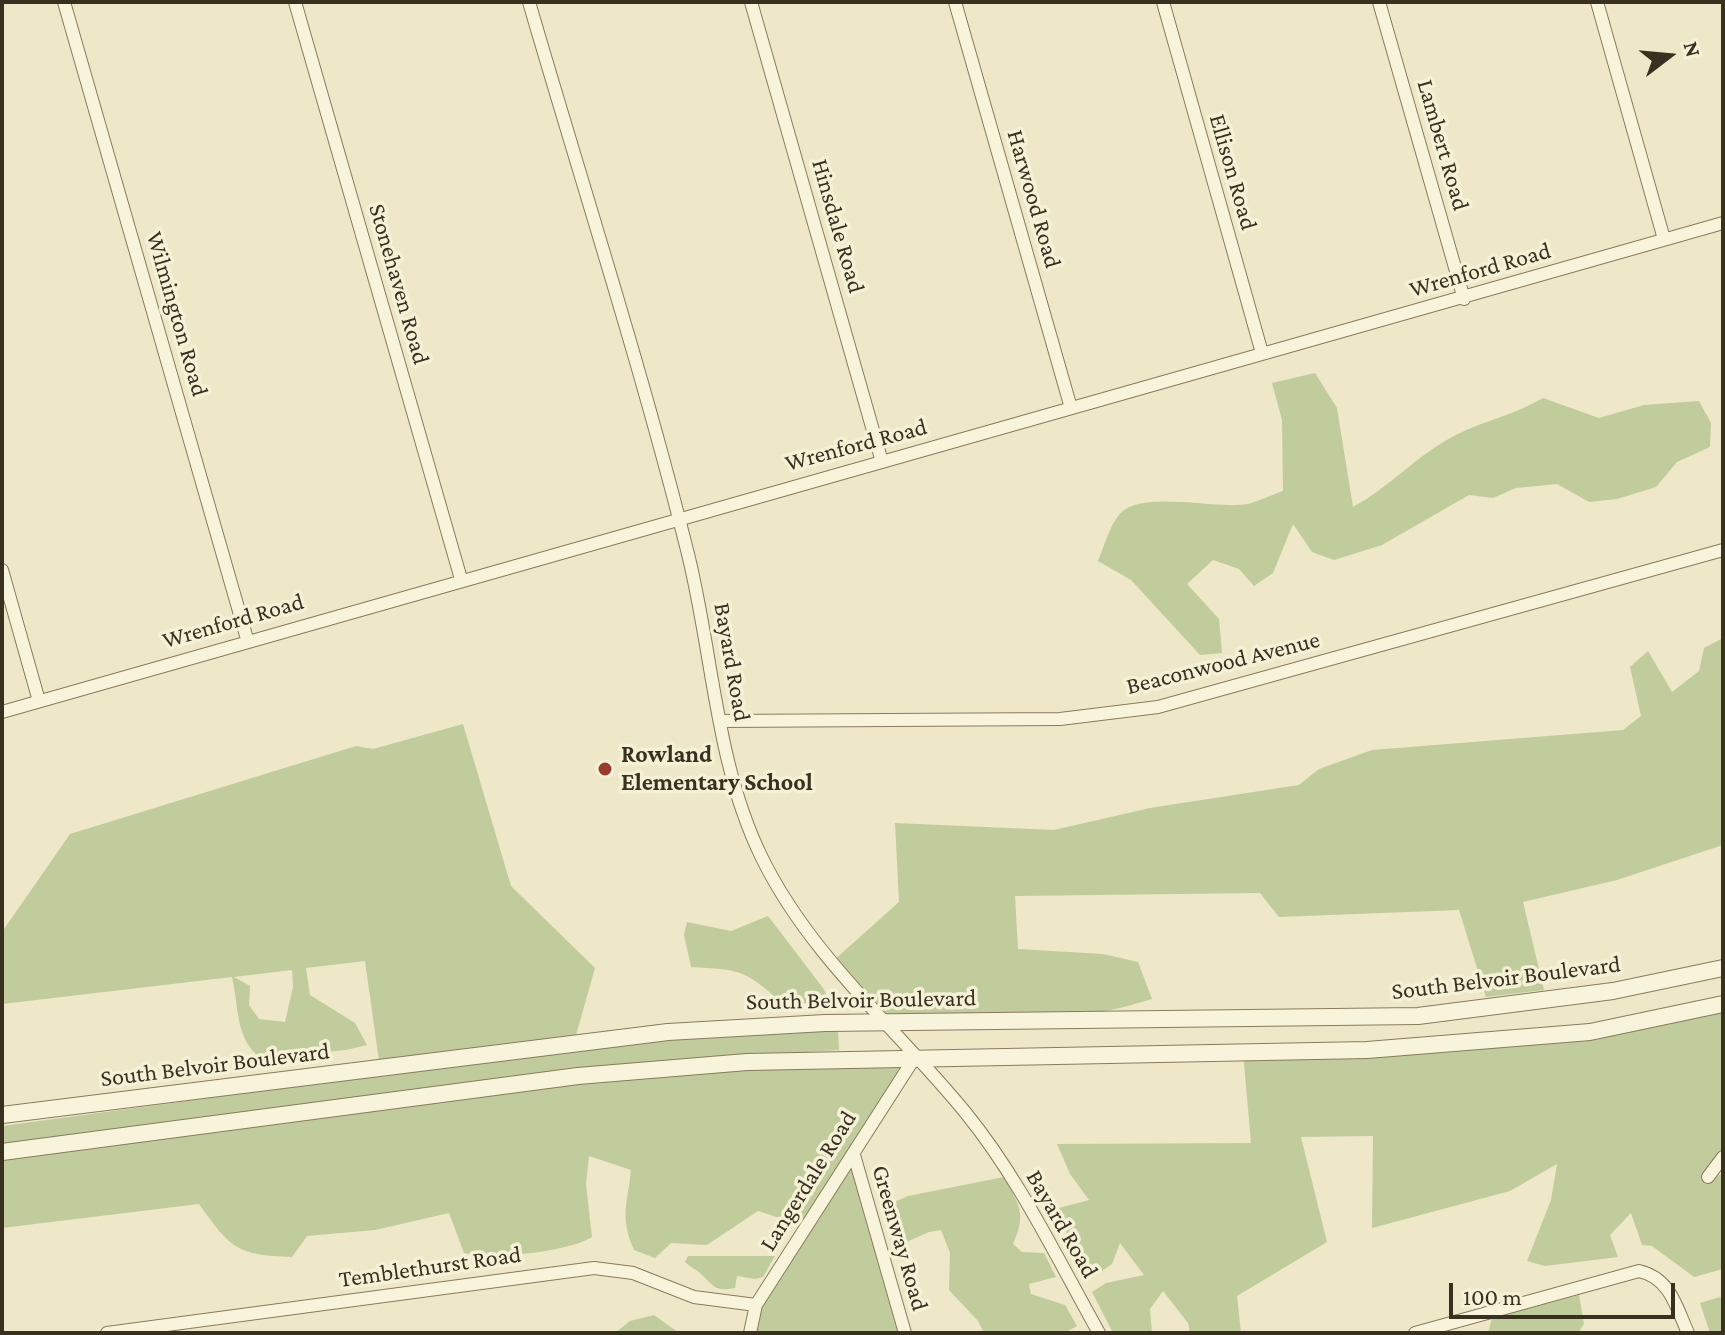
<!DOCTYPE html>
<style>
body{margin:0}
#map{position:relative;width:1725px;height:1335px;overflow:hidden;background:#eee7c8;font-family:"Crimson Pro",serif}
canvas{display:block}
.frame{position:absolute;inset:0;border:4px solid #3a3020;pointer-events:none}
.north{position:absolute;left:1629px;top:16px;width:80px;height:80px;-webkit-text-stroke:6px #f5f1d7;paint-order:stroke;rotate:74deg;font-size:22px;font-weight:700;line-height:32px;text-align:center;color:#3a3020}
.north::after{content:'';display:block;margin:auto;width:28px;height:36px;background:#3a3020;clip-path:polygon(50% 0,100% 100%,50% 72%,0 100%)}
.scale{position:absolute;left:1449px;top:1283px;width:226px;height:36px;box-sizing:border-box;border:4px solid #3a3020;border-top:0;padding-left:10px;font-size:24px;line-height:28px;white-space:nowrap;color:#3a3020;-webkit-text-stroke:6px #f5f1d7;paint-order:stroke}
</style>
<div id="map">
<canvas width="1725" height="1335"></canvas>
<div class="frame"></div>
<div class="north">N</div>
<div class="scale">100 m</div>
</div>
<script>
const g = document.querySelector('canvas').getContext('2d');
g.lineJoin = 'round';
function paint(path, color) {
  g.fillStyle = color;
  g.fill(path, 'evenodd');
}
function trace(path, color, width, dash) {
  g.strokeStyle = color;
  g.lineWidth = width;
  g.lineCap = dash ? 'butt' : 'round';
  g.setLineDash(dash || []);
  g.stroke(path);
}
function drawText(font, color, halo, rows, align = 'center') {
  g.font = font + ' "Crimson Pro",serif';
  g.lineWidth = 7;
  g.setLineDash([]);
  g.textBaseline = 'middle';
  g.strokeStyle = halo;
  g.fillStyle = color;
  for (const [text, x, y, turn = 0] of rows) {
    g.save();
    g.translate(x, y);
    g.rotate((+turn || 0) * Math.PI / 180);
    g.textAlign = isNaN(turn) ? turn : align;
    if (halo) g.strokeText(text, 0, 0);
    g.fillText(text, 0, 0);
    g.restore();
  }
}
paint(new Path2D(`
 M1315 373 1337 408 1353 507C1390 487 1418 454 1456 435 1485 420 1515 415 1543 398L1599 418 1644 405 1699 401 1711 423 1710 447 1677 462 1656 487 1617 499 1589 502 1557 484 1516 488 1493 498 1469 495 1382 545 1334 560 1312 552 1293 524 1273 573 1254 586 1239 569 1213 560 1187 584 1219 619 1222 653 1200 655 1131 580 1098 561C1104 547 1109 527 1119 515 1140 489 1215 510 1248 504 1259 501 1272 495 1283 491L1282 420 1272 383Z
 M1723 638V845L1617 880 1523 902 1544 990 1486 997 1459 910 1279 917 1260 893 1015 896 1018 949 1103 954 1138 962 1152 999C1067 1027 975 1022 887 1024L833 961 899 902 895 823 1054 830 1150 808 1299 785 1319 769 1372 750 1623 730 1641 716 1630 667 1648 651 1672 692 1699 671 1704 648Z
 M463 724 511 886 595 968 574 1042 380 1068 365 961 306 968 310 995 355 1023 367 1045 346 1050 261 1058C235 1040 239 1006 232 977L2 1004V932L70 834 356 746 373 749ZM292 970 293 987 285 1022 259 1019 249 1005 250 986 234 977Z
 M768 916 823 988 827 996 817 1003H782C744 969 741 970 691 967L684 935 687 922 731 931Z
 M1723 1004V1157L1709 1177 1723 1174V1269L1694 1277 1652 1246 1642 1245 1631 1213 1610 1235 1618 1257 1545 1266 1527 1261 1551 1200 1557 1164 1510 1191 1372 1228 1373 1136 1301 1137 1327 1242 1237 1296 1241 1333H1190L1188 1323 1163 1291 1150 1309 1152 1333H1113L1092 1292 1106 1283 1144 1275 1120 1243 1112 1264 1096 1275 1051 1210 1089 1200 1070 1174 1057 1144 1251 1143 1243 1052 1460 1045Z
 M833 1030 838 1031 839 1050 641 1063 2 1145V1126L602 1045Z
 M915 1057 854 1155 905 1333H750L756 1305 805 1226 758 1211 707 1245 671 1243 655 1258 634 1250C619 1216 628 1202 631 1170L589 1156 586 1184 592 1237C568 1252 492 1260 464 1253L449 1213 375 1230 307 1236 292 1257C237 1255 231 1249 199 1204L2 1228V1152L504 1085Z
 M1004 1177C1019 1205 1027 1213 1013 1244L1022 1252 1044 1253 1056 1277 1029 1284 1031 1294 1065 1305 1077 1326 1064 1333H984L978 1321 949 1290 950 1253 941 1230 929 1232 893 1248 883 1207 908 1196Z
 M688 1256H775L763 1277 755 1279 737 1276 735 1288C715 1292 715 1287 701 1274 696 1269 691 1268 685 1262Z
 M1579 1295 1584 1324 1578 1333H1488L1492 1318Z
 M1720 1297 1723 1299V1333H1710L1700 1303Z
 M654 1315 679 1333H615L630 1321Z`), '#c0cc9c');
const minor = new Path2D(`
 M64 2 247 639
 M295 2 461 579
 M529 2C582 184 641 366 687 550 713 652 715 763 762 858 810 956 897 1029 965 1112 1019 1178 1057 1258 1099 1333
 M751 2 882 462
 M955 2 1071 408
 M1163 2 1262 353
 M1379 2 1464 299
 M1597 2 1664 239
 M2 570 39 701
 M2 712C575 545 1150 387 1723 223
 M720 721 1060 719 1158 707 1723 550
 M854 1155 905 1333
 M1708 1177 1723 1157
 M107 1333 594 1268 633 1273 694 1297 756 1305
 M750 1333 756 1305 915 1057
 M1415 1333 1639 1271C1670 1278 1676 1306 1688 1333`);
const tertiary = new Path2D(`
 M2 1115 668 1032 825 1023 1418 1016 1613 991 1723 968
 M2 1152 578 1076 747 1062 1367 1050 1590 1032 1723 1004`);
trace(minor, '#897b5d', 14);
trace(tertiary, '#897b5d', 18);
trace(minor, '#f8f4db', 12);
trace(tertiary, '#f8f4db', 16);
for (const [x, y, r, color] of [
 [605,769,8,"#973c2f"]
]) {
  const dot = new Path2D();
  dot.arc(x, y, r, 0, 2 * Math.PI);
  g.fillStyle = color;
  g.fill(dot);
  trace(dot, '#f5f1d7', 3);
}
drawText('24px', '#3a3020', '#f5f1d7', [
 ["Lambert Road",1443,145,74],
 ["Ellison Road",1233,172,74],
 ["Harwood Road",1034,199,74],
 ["Hinsdale Road",838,226,74],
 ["Wrenford Road",1480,270,-16],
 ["Stonehaven Road",399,284,74],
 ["Wilmington Road",177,314,74],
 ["Wrenford Road",856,445,-15],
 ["Wrenford Road",233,621,-16],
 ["Bayard Road",732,662,80],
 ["Beaconwood Avenue",1223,663,-14],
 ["South Belvoir Boulevard",1506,978,-7],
 ["South Belvoir Boulevard",861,1000,-1],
 ["South Belvoir Boulevard",215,1065,-7],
 ["Langerdale Road",808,1181,-58],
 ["Bayard Road",1062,1224,60],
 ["Greenway Road",900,1238,74],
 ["Temblethurst Road",430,1267,-8]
]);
drawText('bold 24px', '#3a3020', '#f5f1d7', [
 ["Rowland",621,755],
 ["Elementary School",621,783]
], 'left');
</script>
